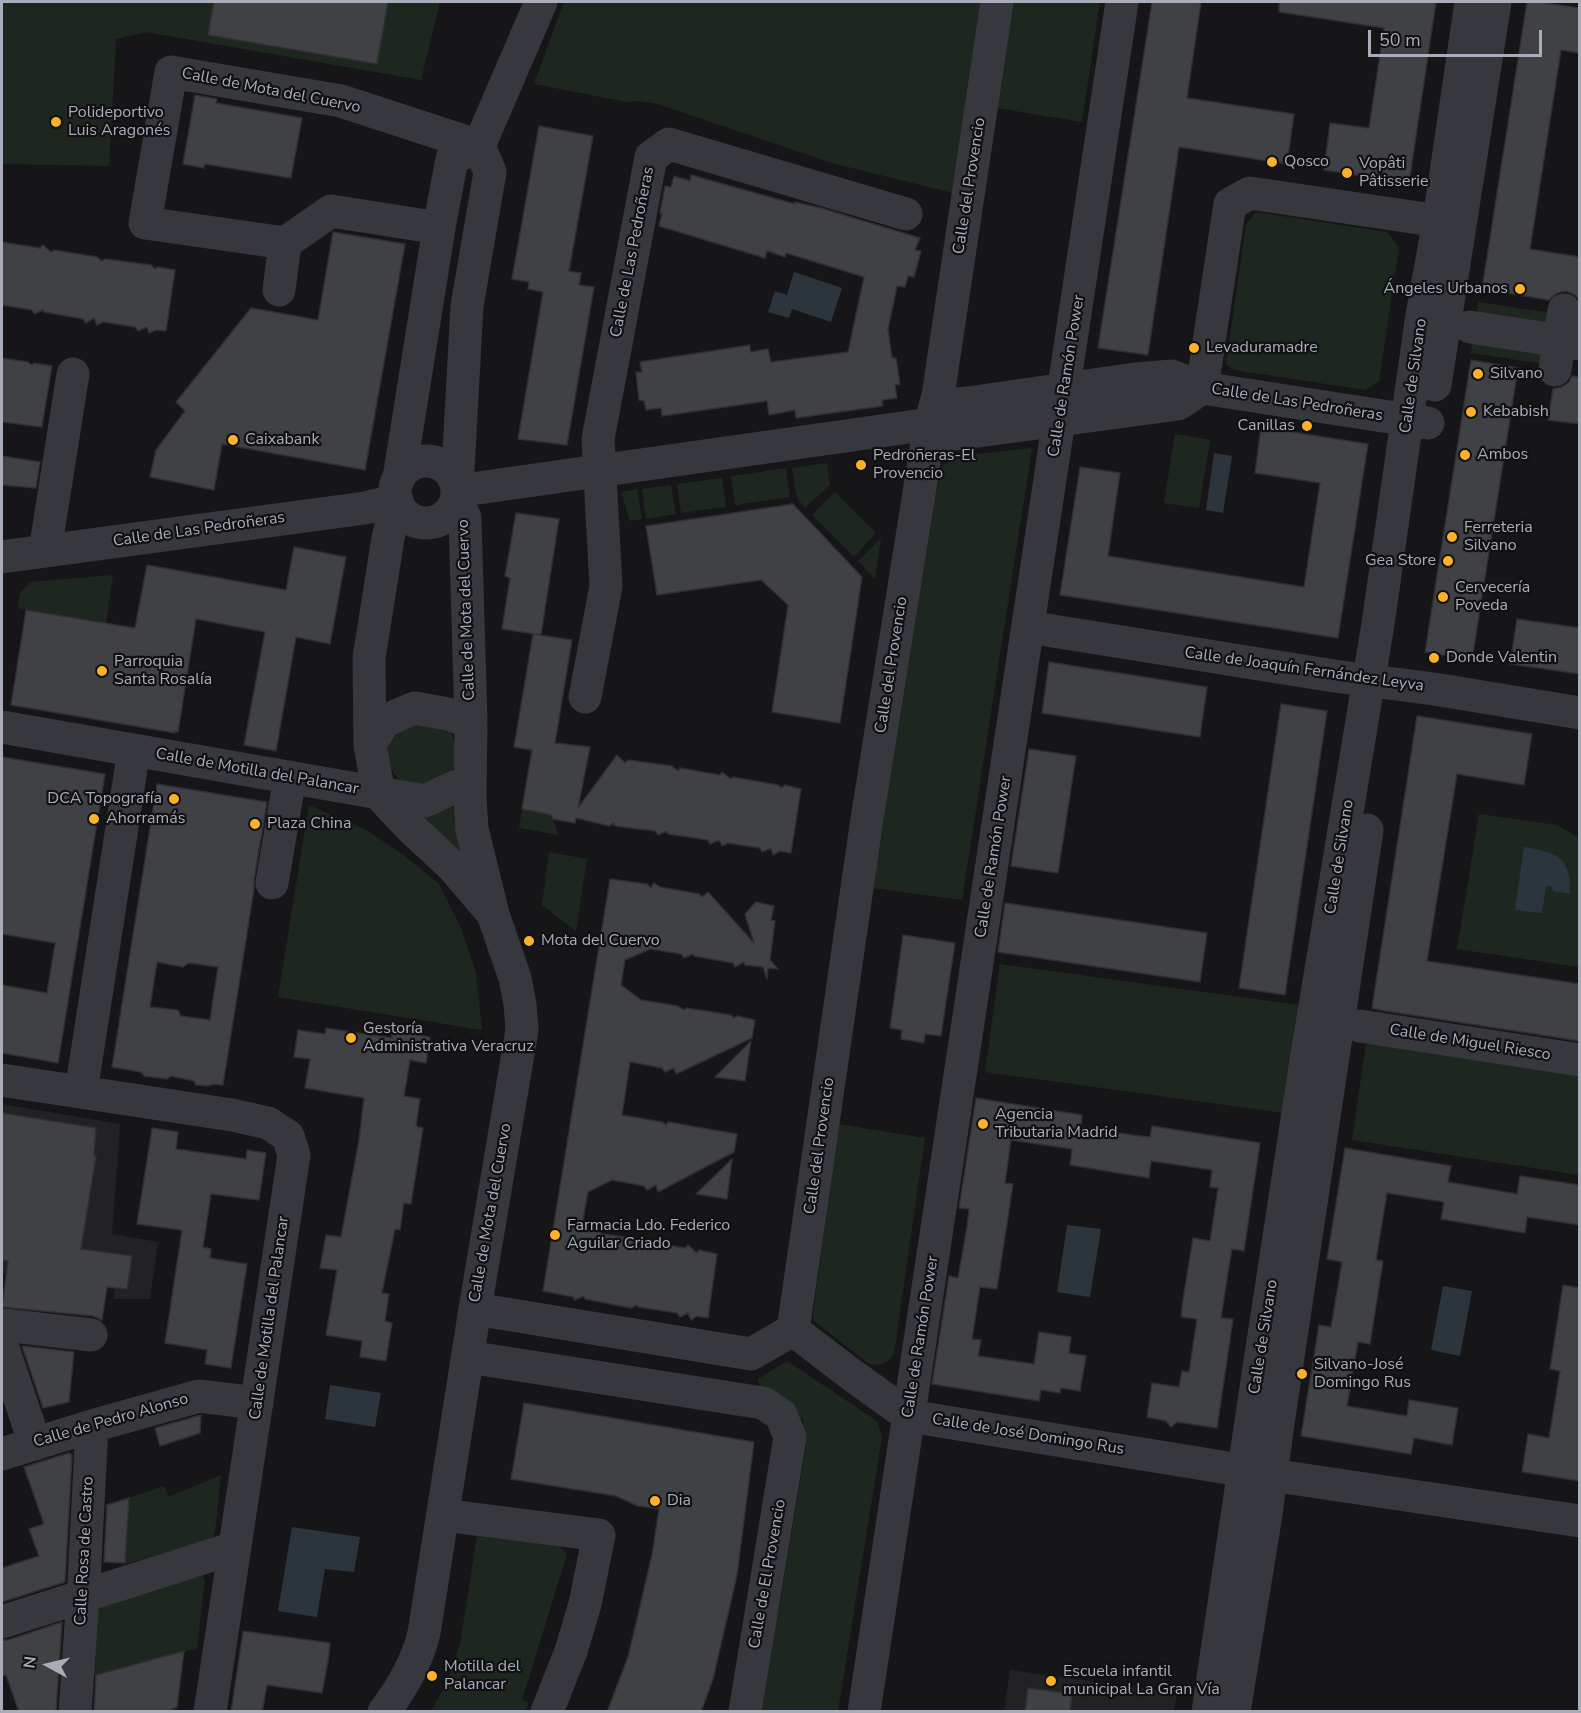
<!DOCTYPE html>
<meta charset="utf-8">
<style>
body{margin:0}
#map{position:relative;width:1581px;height:1713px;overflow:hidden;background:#161618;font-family:"Nunito Sans",sans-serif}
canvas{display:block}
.frame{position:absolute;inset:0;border:3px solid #a8adb9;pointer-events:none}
.north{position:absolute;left:18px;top:1635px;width:60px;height:60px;-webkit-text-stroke:4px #111113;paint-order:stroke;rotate:278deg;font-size:16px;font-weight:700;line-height:24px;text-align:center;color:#a8adb9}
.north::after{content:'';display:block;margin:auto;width:21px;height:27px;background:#a8adb9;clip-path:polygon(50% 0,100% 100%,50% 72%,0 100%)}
.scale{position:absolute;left:1368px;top:30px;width:174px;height:27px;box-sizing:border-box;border:3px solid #a8adb9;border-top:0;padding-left:8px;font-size:18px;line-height:21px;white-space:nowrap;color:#a8adb9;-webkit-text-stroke:4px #111113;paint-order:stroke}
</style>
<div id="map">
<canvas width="1581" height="1713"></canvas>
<div class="frame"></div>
<div class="north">N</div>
<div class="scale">50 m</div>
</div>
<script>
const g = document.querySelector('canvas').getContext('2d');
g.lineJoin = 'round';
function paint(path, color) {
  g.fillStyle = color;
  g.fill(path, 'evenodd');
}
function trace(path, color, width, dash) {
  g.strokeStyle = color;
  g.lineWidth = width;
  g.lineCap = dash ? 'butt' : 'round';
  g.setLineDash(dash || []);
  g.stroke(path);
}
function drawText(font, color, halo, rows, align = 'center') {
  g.font = font + ' "Nunito Sans",sans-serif';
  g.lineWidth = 4.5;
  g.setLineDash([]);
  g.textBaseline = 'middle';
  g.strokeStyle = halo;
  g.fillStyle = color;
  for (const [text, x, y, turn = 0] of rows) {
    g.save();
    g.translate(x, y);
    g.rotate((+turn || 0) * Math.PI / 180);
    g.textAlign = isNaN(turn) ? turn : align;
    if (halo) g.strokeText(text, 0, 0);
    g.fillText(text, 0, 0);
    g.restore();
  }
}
paint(new Path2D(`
 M2 1104 120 1124 112 1234 158 1242 150 1299H114L115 1288 2 1273Z
 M1010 1670 1177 1693 1174 1711 1004 1712Z`), '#222225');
paint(new Path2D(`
 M2 2H440L421 80 146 32 116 39 109 166 2 164Z
 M564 2H982L953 193 832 163 658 104 639 101 627 102 534 84Z
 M1013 2H1100L1082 122 997 108Z
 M1256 212 1387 232 1399 247 1379 381 1365 390 1234 370 1226 364 1246 224Z
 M1478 302 1558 314 1556 332 1476 320Z
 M1473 336 1553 349 1551 365 1471 353Z
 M1175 434 1210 440 1199 508 1164 503Z
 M1032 448 962 900 873 888 935 482 944 465 958 456Z
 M827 463 830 485 805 508 797 498 792 468Z
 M786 468 790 497 735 505 731 476Z
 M722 478 726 507 681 513 677 484Z
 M671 485 676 514 646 519 642 489Z
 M637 489 642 519 630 521 621 492Z
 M835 492 876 533 854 557 812 515Z
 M881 538 875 579 858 561Z
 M113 575 106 623 18 608 20 593 30 582Z
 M407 722 450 731C456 743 460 762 450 773 446 778 440 782 435 786 426 785 410 786 402 781 390 774 384 752 391 739 394 733 402 727 407 722Z
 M309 805 366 830 405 856 439 884 460 926 476 972 482 1030 278 997Z
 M456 806 470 867 410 812H439Z
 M522 809 551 815 559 835 519 828Z
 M1479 814 1557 825 1579 838V967L1457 949Z
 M549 852 587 859 576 931 542 905Z
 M1000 964 1299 1005 1284 1113 985 1072Z
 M1367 1037 1579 1069V1175L1352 1140Z
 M838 1124 925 1138 894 1353C887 1364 881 1366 869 1364L814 1321 813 1315Z
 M787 1361 877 1421 882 1437 838 1711H762L806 1445 803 1419 781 1400 761 1392 758 1379Z
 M221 1475 215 1532 213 1537 201 1543 125 1564 129 1498 164 1486 169 1497Z
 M477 1536 558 1546 567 1554 522 1700 529 1703 525 1711 431 1712 447 1681 460 1644Z
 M202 1574 205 1580 197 1648 88 1677 95 1606Z`), '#1e271f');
paint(new Path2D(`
 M794 272 842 288 831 322 792 309 789 318 768 312 775 291 787 295Z
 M1214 453 1232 456 1223 513 1206 510Z
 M1524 847C1557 853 1571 856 1570 894L1553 891 1552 887 1546 886 1542 913 1515 910Z
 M1067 1225 1101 1229 1090 1297 1057 1292Z
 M1443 1286 1472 1291 1460 1356 1431 1350Z
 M330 1385 381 1393 375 1427 325 1419Z
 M292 1527 360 1537 354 1572 325 1569 317 1617 278 1611Z`), '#2c353d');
const building = new Path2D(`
 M214 2H388L377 64 208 35Z
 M1152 2H1201L1187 98 1294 114 1287 164 1179 147 1148 355 1098 348Z
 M1279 2H1436L1409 183 1324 170 1330 123 1369 128 1384 28 1279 12Z
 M1527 2H1538L1580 8V53L1561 50 1530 249 1580 257V300L1575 295 1566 291 1557 293 1549 300 1482 289Z
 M195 95 217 99 216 103 302 118 291 178 205 164 204 168 183 164Z
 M539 126 593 136 569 271 581 273 579 285 594 287 567 445 518 439 543 292 528 289 529 282 512 279Z
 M691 175 795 204V202L821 208 920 238 915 250 921 251 914 277 908 276 905 287 897 286 888 329 892 358H896L900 384 895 385 897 398 882 400 883 406 796 418 795 410 769 415 767 401 662 416 661 408 646 410 644 401 639 400 636 372H642L640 362 750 345V352L768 349 771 362 848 352 864 277 786 253 785 257 767 251 765 258 659 226 662 214 660 213 665 186 671 187 674 176 690 181Z
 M333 232 405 244 365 470 222 444 214 490 150 477 156 450 185 411 176 402 251 308 318 320Z
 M2 242 40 248 43 245 51 252 54 250 97 257 102 261 105 259 151 265 155 269 157 267 175 270 166 331 156 330 149 333 147 327 138 331 135 327 103 322 97 325 94 318 86 323 83 319 44 312 43 310 34 314 32 310 2 305Z
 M2 358 28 362 32 365 34 363 52 366 42 427 2 422Z
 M1471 360 1518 368 1472 660 1425 652Z
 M1572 376 1580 377V424L1548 420 1553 389 1562 387 1569 382Z
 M1261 427 1368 444 1338 638 1060 595 1080 467 1120 473 1108 556 1304 587 1320 483 1255 473Z
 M2 456 40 462 36 488 2 485Z
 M793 504 862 577 840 723 772 712 788 605 761 580 657 595 646 526Z
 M516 513 559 519 541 635 502 629 510 578 505 576Z
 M294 547 346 557 330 644 296 637 276 751 244 745 265 632 196 619 178 732 175 731V733L11 705 26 610 135 628 147 565 286 590Z
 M1517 619 1580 628V674L1510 664Z
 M533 634 572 640 555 743 590 747 578 808 617 755 625 763 628 760 672 766 678 771 680 768 720 775 722 772 731 779 733 777 778 785 782 788 785 785 801 789 791 853 780 851 773 855 771 848 762 852 760 848 728 843 722 846 719 840 710 844 708 840 668 834 667 831 658 835 655 831 615 826 614 823 609 826 576 818 575 823 553 819 551 815 522 809 532 750 514 747Z
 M1049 662 1207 687 1200 737 1042 713Z
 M1281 704 1327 711 1285 995 1239 988Z
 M1417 716 1532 734 1524 785 1457 774 1427 961 1580 984V1041L1386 1011 1372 1008Z
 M1029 749 1076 756 1058 873 1011 866Z
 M2 757 105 774 58 1063 2 1053V985L47 993 55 943 2 934Z
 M157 784 267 802 254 880V889L223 1085 213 1084 208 1086 196 1085 194 1081 171 1076 167 1079 144 1076 141 1072 112 1067ZM157 962 183 967 189 963 218 967 210 1020 181 1016 178 1010 150 1007Z
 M610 879 647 884 651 888 654 883 660 887 699 894 702 897 708 892 754 943 745 914 756 902 774 906 771 920 775 921 770 960 778 969 768 968 767 979 763 967 745 965 744 962 735 967 733 963 694 956 693 954 684 958 681 954 650 949 625 960 621 985 641 1000 678 1006 684 1010 686 1008 731 1015 734 1018 737 1016 755 1020 752 1038 676 1074 674 1068 665 1072 662 1068 630 1062 622 1115 662 1122 666 1125 668 1122 737 1134 734 1152 658 1192 656 1185 647 1190 644 1186 612 1180 588 1192 583 1219 602 1234 639 1239 646 1244 648 1242 685 1248 688 1245 697 1253 699 1250 717 1254 708 1318 697 1316 691 1320 688 1313 680 1317 677 1313 638 1307 637 1305 631 1308 585 1299 584 1296 575 1300 573 1297 543 1291Z
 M1005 903 1207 933 1200 982 998 952Z
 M903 935 955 943 941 1036 925 1034 924 1043 901 1039 902 1030 890 1028Z
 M326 1028 392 1038V1031L430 1037 426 1063 410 1060 404 1096 420 1099 416 1126 423 1128 411 1204 404 1203 400 1230 395 1229 382 1293 389 1294 385 1321 392 1323 386 1361 360 1357 362 1341 326 1335 337 1270 320 1268 326 1235 341 1237 359 1140 364 1098 305 1088 310 1059 294 1057 298 1030 325 1034Z
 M751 1041 745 1081 715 1077Z
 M976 1098 1082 1115 1081 1127 1132 1135 1150 1137 1152 1126 1260 1143 1244 1251 1232 1249 1229 1266 1221 1318 1233 1319 1217 1428 1177 1422 1171 1427 1166 1421 1147 1417 1152 1383 1179 1387 1182 1371 1189 1372 1197 1319 1181 1317 1183 1300 1193 1238 1210 1241 1218 1188 1210 1187 1212 1170 1151 1161 1149 1178 1070 1165 1072 1149 1011 1140 1005 1183 1013 1184 997 1289 980 1287 972 1339 981 1340 978 1356 1034 1364 1039 1332 1071 1337 1069 1353 1086 1356 1080 1391 1061 1388 1060 1393 1041 1390 1039 1401 932 1384 949 1276 958 1278 967 1227 969 1209 959 1208Z
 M2 1113 96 1128 94 1155 96 1156 81 1249 132 1256 127 1289 107 1287 102 1320 93 1316 2 1307 8 1261 2 1260Z
 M152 1128 178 1132 176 1149 246 1159 247 1150 266 1153 259 1200 211 1194 203 1247 211 1249 210 1258 247 1264 231 1368 205 1364 207 1350 165 1343 182 1230 137 1224Z
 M1345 1148 1451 1166 1448 1182 1517 1194 1520 1176 1580 1185V1225L1527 1217 1525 1233 1441 1219 1444 1202 1387 1193 1376 1260 1383 1261 1370 1344 1358 1342 1347 1406 1407 1416 1409 1400 1458 1408 1452 1445 1414 1438 1411 1454 1301 1436 1319 1325 1331 1327 1342 1262 1327 1259Z
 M732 1159 727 1199 696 1194Z
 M1563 1285 1580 1288V1481L1522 1472 1528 1434 1549 1438 1560 1371 1550 1369Z
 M22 1346 74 1352 69 1402 43 1408Z
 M524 1403 754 1442 737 1575 713 1679 701 1712H607L628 1657 652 1555 659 1509 638 1506 616 1496 511 1479Z
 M201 1415 200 1433 160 1446 155 1428Z
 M69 1453 72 1455 65 1582 2 1602V1568L39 1556 29 1529 44 1524 24 1467Z
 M129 1498 125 1563 104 1562 107 1505Z
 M62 1622 56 1712H19L6 1675 2 1676V1640H8Z
 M243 1631 330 1643 329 1655 322 1693 267 1685 262 1712H231Z
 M184 1651 177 1707 166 1712H94L96 1675Z
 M1028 1688 1072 1694 1070 1712H1025Z`);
paint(building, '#404145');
trace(building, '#303034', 1.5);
trace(new Path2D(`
 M479 146 541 2
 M285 243 331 211 439 228
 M279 290 285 243 145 223 171 72 341 101 479 146 490 172 467 306 457 488
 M1470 327 1580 344
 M1555 370 1564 310
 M1435 385 1495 2
 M1202 388 1230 204 1250 193 1439 221
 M930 424 943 433 956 434 1178 404 1202 388
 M395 492a31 31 0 1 1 62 0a31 31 0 1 1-62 0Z
 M399 478 439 228 452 159 479 146
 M457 491 930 424 946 405 968 403 1135 379 1172 376 1202 388 1428 423
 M397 503 388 538 369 658 370 745 379 794 410 827 453 867 488 908
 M45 551 73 374
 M2 557 365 508 397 500
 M1028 627 1334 676 1434 689 1580 713
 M585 697 606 586 598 439 651 157 669 144 906 214
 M2 727 425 801 455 787 470 782
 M370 745 384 721 415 708 448 714 471 722
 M272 883 290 777
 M1360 1026 1580 1060
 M2 1080 232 1115 268 1123 288 1136 294 1155 210 1712
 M81 1092 134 750
 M475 1309 751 1354 793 1330
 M793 1330 867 819 930 424 938 396 997 2
 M793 1330 852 1375 909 1416 1271 1475 1580 1521
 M468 1357 763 1403 781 1415 790 1437 745 1712
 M35 1444 2 1345 4 1325 91 1335
 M2 1454 92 1426 199 1396 257 1403
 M443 1515 599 1535 585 1604 571 1651 547 1712
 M2 1622 234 1548
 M75 1712 84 1581 92 1426
 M384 1712C402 1688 417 1662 424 1633L475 1309 522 1030 520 1004 515 978 493 914 472 829 470 797 471 722 465 518 456 500
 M864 1712 1122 2
 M1208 1712 1259 1368 1305 1067 1378 624 1422 315 1439 221 1471 2
 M1234 1712 1266 1514 1277 1430 1367 830`), '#37383d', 33);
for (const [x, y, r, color] of [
 [56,122,6,"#fab22d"],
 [1272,162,6,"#fab22d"],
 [1347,173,6,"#fab22d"],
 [1520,289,6,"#fab22d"],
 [1194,348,6,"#fab22d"],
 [1478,374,6,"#fab22d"],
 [1471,412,6,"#fab22d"],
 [1307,426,6,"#fab22d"],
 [233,440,6,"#fab22d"],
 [1465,455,6,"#fab22d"],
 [861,465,6,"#fab22d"],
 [1452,537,6,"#fab22d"],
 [1448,561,6,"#fab22d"],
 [1443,597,6,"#fab22d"],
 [1434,658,6,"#fab22d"],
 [102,671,6,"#fab22d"],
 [174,799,6,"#fab22d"],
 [94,819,6,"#fab22d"],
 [255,824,6,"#fab22d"],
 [529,941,6,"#fab22d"],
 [351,1038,6,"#fab22d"],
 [983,1124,6,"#fab22d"],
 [555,1235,6,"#fab22d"],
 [1302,1374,6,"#fab22d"],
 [655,1501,6,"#fab22d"],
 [432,1676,6,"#fab22d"],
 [1051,1681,6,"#fab22d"]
]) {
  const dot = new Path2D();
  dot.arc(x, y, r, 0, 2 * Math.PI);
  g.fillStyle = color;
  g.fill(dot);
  trace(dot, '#111113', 2);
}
drawText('16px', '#a8adb9', '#111113', [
 ["Calle de Mota del Cuervo",271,91,11],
 ["Calle del Provencio",970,186,-81],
 ["Calle de Las Pedroñeras",633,252,-79],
 ["Calle de Ramón Power",1067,376,-81],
 ["Calle de Silvano",1414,376,-82],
 ["Calle de Las Pedroñeras",1297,403,9],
 ["Calle de Las Pedroñeras",199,530,-8],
 ["Calle de Mota del Cuervo",467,610,-92],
 ["Calle del Provencio",892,665,-81],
 ["Calle de Joaquín Fernández Leyva",1304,670,8],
 ["Calle de Motilla del Palancar",257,772,10],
 ["Calle de Ramón Power",994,857,-81],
 ["Calle de Silvano",1340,857,-81],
 ["Calle de Miguel Riesco",1470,1043,9],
 ["Calle del Provencio",820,1146,-82],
 ["Calle de Mota del Cuervo",491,1213,-80],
 ["Calle de Motilla del Palancar",270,1318,-82],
 ["Calle de Ramón Power",921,1337,-81],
 ["Calle de Silvano",1264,1337,-81],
 ["Calle de Pedro Alonso",111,1421,-16],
 ["Calle de José Domingo Rus",1028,1435,9],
 ["Calle Rosa de Castro",85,1551,-87],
 ["Calle de El Provencio",768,1574,-80]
]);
drawText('16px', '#a8adb9', '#111113', [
 ["Polideportivo",68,113],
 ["Luis Aragonés",68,131],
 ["Qosco",1284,162],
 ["Vopâti",1359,164],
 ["Pâtisserie",1359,182],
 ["Ángeles Urbanos",1508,289,"right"],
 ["Levaduramadre",1206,348],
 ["Silvano",1490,374],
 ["Kebabish",1483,412],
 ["Canillas",1295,426,"right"],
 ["Caixabank",245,440],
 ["Ambos",1477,455],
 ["Pedroñeras-El",873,456],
 ["Provencio",873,474],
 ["Ferreteria",1464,528],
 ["Silvano",1464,546],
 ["Gea Store",1436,561,"right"],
 ["Cervecería",1455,588],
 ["Poveda",1455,606],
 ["Donde Valentin",1446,658],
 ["Parroquia",114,662],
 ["Santa Rosalía",114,680],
 ["DCA Topografía",162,799,"right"],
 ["Ahorramás",106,819],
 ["Plaza China",267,824],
 ["Mota del Cuervo",541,941],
 ["Gestoría",363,1029],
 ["Administrativa Veracruz",363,1047],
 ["Agencia",995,1115],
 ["Tributaria Madrid",995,1133],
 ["Farmacia Ldo. Federico",567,1226],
 ["Aguilar Criado",567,1244],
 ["Silvano-José",1314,1365],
 ["Domingo Rus",1314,1383],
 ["Dia",667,1501],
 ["Motilla del",444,1667],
 ["Palancar",444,1685],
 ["Escuela infantil",1063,1672],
 ["municipal La Gran Vía",1063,1690]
], 'left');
</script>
